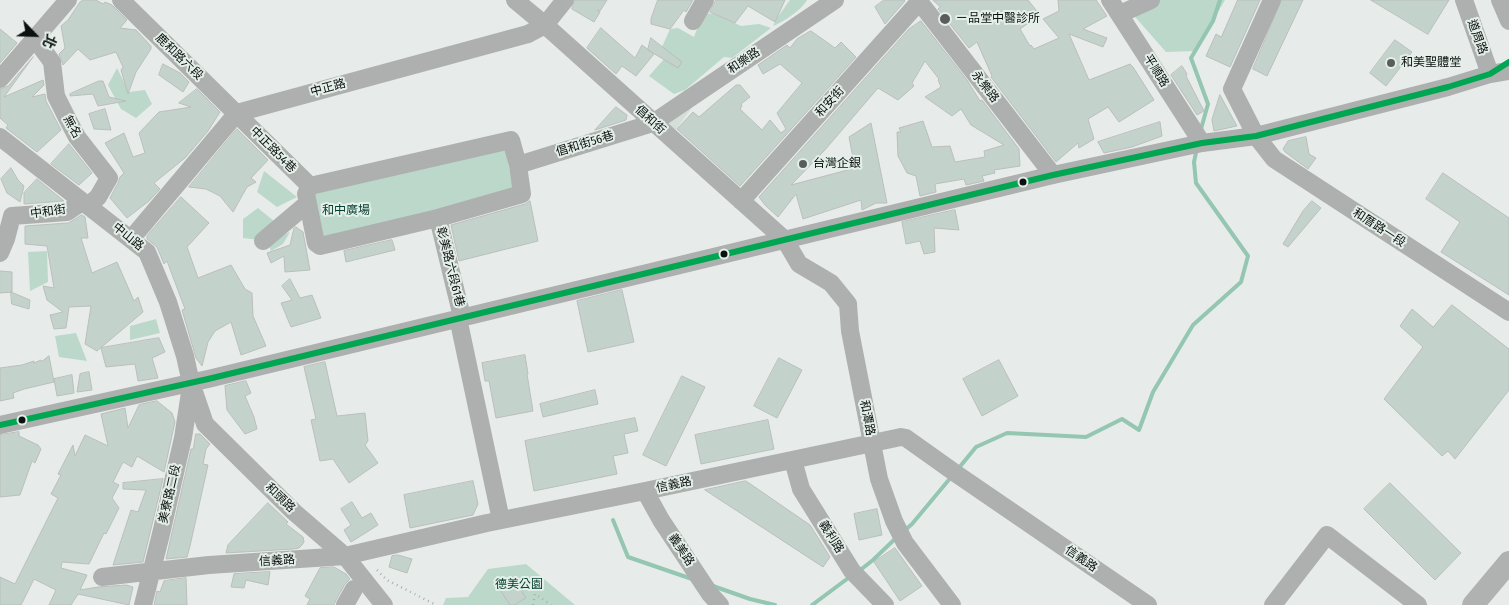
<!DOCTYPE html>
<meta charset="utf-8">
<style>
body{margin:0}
#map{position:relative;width:1509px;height:605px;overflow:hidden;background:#e7ecea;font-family:"Fira Sans Condensed","Noto Sans TC",sans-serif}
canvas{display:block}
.north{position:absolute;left:10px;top:10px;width:50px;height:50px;-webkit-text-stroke:4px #e4efea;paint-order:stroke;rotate:114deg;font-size:14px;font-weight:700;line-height:20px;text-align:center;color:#0c100e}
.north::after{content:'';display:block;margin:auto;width:18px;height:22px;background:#0c100e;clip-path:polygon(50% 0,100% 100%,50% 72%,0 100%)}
</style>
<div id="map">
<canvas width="1509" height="605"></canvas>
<div class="north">北</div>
</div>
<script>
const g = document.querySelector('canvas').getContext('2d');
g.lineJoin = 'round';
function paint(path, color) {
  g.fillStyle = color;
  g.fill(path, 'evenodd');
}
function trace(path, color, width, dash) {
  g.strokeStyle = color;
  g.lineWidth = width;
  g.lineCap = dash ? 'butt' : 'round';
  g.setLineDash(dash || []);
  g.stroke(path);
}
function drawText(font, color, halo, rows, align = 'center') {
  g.font = font + ' "Fira Sans Condensed","Noto Sans TC",sans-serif';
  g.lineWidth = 4;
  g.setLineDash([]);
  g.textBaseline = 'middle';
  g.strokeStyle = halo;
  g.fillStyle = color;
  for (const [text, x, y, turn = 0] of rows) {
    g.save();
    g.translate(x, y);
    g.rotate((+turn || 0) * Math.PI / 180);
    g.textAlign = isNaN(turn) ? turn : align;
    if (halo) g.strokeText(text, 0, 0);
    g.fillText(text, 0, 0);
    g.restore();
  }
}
paint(new Path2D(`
 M686 106 691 109 675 131 670 133 667 122Z`), '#d4dfda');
paint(new Path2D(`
 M790 0H807C802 10 783 22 773 26L777 18Z
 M1153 0H1225L1195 51 1166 52 1129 10Z
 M704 13 715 14 741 26 759 24 771 28 732 58 724 57 685 90 674 94 649 76 664 59 662 47 670 29 678 28 694 37 698 26Z
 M117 68 129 92 145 90 152 104 136 118 121 109 116 100 108 85Z
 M505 146 514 194 324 244 311 192Z
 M264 171 297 197 277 207 257 192Z
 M258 208 274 221 259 240 243 238V219Z
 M290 232 283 244 271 251 268 241Z
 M47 251 48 282 30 291 28 252Z
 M156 319 160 333 130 340V326Z
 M76 333 87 361 59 357 55 336Z
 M526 564 575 605H443L446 598 468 597 488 569Z`), '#bcd8cb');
trace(new Path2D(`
 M1201 129 1208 104 1191 58 1213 21 1220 0
 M958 469 976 447 1007 433 1086 437 1122 419 1139 430 1153 392 1193 325 1241 282 1248 256 1196 183 1194 162 1197 148
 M613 520 628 557 692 579
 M904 531 912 524 952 476
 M859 571 873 560 897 537
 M713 586 750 599 775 605
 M812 605 851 576`), '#94c6b1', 4);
const building = new Path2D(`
 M84 0H96L103 4 105 2 112 5 127 20 120 28 136 30 151 46V49L136 72 128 94 121 70 123 67 116 52 90 60 78 49 63 65 59 54 65 48 61 26 68 20 80 2Z
 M575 0H607L600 11 597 10 600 12 594 22 572 9Z
 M658 0H693L686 12 684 10 670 29 651 24V19Z
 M716 0H785L775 22 748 6 735 23 710 12Z
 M884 0H904L905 1 885 24 875 7Z
 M933 0H1028L1040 15 1020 29 1030 46 1031 45 1034 49 1059 38 1043 19 1059 11 1058 0H1096L1107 16 1083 29 1107 38 1103 47 1069 34 1089 80 1130 64 1133 67 1154 100 1119 122 1108 107 1088 119 1094 139 1079 148 1078 143 1056 162 991 77 992 76 977 42 969 48 938 9 940 7Z
 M1238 0H1260L1230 67 1206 56 1216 34 1221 37Z
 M1282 0H1303L1267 76 1253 69Z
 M1371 0H1449L1428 34Z
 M921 21 967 80 980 101 982 100 1019 149 1020 166 994 170 995 173 982 176 984 181 966 185 964 179 935 184 936 192 920 196 916 176 907 173 898 156 897 132H901L899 128 923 121 932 147 950 146 955 162 985 157 984 151 1004 145 971 125 961 109 952 116 925 97 941 87 938 80 939 79 925 61 912 83 914 86 898 100 878 88 824 151 791 185 855 168 849 137 871 123 887 203H876L862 210 861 200 803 219 796 194 778 217 765 205 759 197 909 29Z
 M601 28 635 58 642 45 654 54 636 76 622 66 616 74 587 48Z
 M0 29 17 43 0 63Z
 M811 31 835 48 841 42 856 57 740 186 677 129 693 112 699 117 736 85H740L750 97 741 104 742 106 740 109 762 130 770 120 781 133 786 129 777 113 802 83 780 64 763 74 758 65 787 45 790 48 797 39Z
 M651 38 682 62 678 68 648 50Z
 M1395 40 1412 52 1386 86 1370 73Z
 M33 57 4 97 43 80 44 85 32 97 45 94 46 101 61 130 37 152 6 128 8 125 0 118V89L8 86Z
 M163 64 180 73 189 82 183 92 159 75Z
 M1182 66 1187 74 1186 76 1204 111 1197 115 1171 75Z
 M99 81H103L109 97 126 101 98 106 93 94 70 96V94Z
 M197 89 220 112 208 131 185 158 154 183 160 189 149 201 127 218 110 198 118 183 120 177 124 173 105 143 124 133 133 157 145 153 139 133 159 112 191 107 179 103Z
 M1220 95 1237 126 1214 131 1212 120Z
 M616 107 627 115 626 120 595 130Z
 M105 109 111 130 94 129 89 114Z
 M1160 122 1162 136 1132 147 1104 153 1098 142Z
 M237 129 268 160 251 178 256 182 247 187 233 212 220 196 206 189 189 187Z
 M1306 137 1309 154 1316 158 1308 169 1285 152 1283 149 1288 141Z
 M69 144 92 173 79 185 51 164Z
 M11 168 18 180 24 186 20 202 7 193 1 179Z
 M1443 173 1509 218V295L1441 252 1460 222 1426 199Z
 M37 179 64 201 24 204V193Z
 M181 197 209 223 187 247 198 278 231 265 245 289 252 293 253 316 266 346 241 355 231 322 215 331 208 342 202 366 196 358 182 310 185 309 167 261 164 264 157 247 147 239V236Z
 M530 201 538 241 459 261 451 225 525 204Z
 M1312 201 1321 208 1288 247 1283 244 1303 211Z
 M955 210 959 230 934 228 935 252 924 254 920 241 906 244 902 222Z
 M82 215 85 217 88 238H81L92 273 117 262 134 301 138 297 143 312 97 351 85 344 91 306 69 307 66 328 54 329 50 315 63 312 47 300 43 286 54 288 47 246 25 244V226L68 223Z
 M296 227 303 232 310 270 285 272 284 256 271 263 267 253 290 245 294 228Z
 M392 240 395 250 346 262 344 251Z
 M0 271 12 272V292L0 293Z
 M290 279 300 298 312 295 321 318 291 327 281 303 292 300 282 286Z
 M622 290 634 342 588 352 577 301Z
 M11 292 30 300 29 309 12 304Z
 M1452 305 1509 349V390L1455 459 1448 451 1442 456 1384 399 1423 347 1400 326 1412 309 1433 327Z
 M159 338 165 352 152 358 158 378 138 381 135 364 106 367 101 348Z
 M525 355 528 374H527L533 411 496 418 489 381H485L482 363Z
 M49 356 54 382 24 389 13 393 14 398 0 401V368L22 365 34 361V363L41 360 42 361Z
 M779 358 802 370 777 418 754 406Z
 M999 360 1018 396 982 416 963 379Z
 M325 362 337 416 365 413 368 441 365 445 378 463 349 483 333 459 320 461 311 420 316 419 304 367Z
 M89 372 92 390 77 392 80 374Z
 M72 375 74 393 57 396 54 379Z
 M682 376 705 387 666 466 643 455Z
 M246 381 251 393 245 396 254 417 257 429 245 434 227 410 225 386Z
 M595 390 598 404 543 417 540 404Z
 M157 401 172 413 175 422 164 472 137 456 132 467 123 462 113 482 119 485 112 498 119 508 106 534 104 533 89 564 62 562 61 568 87 575 80 590 98 587 126 585 133 587 129 605 78 594 71 605H49L56 590 34 579 21 605H0V577L15 584 58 498 51 494 61 475 58 474 73 445 75 456 85 435 108 446 101 414 125 408 128 428 139 405Z
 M635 418 638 431 624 434 628 453 613 456 617 474 534 491 525 441Z
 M768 420 774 449 701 464 695 435Z
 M19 432V436L38 445 41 449 35 463 32 461 20 495 0 497V435Z
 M196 434H200L210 444 206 449 203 464 208 465 190 546 187 557 166 559 191 449H193Z
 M163 479 143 562 113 565 131 510 138 512 146 490 123 489V483Z
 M473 481 478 504 473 515 410 528 404 495Z
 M746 481 810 525 830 557 823 567 705 490Z
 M1390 483 1461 553 1435 580 1364 509Z
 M352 502 362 518 371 513 378 525 351 542 344 530 351 525 341 509Z
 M268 503 288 522 286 524 303 537 304 542 302 545 299 548 293 549 226 553 228 545Z
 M877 509 882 535 859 540 854 514Z
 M895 548 922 586 900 601 874 562Z
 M398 555 412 559 407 573 389 567 392 556Z
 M334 567 346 574 350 579 345 584 336 600 334 605H307L310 599 305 596 320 568Z
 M270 572 268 585 246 580 244 588 231 587 234 574Z
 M186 578 187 605H154L157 591 160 592 164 581Z
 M516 582 526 598 514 605H510L501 591Z`);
paint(building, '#c3d3cc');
trace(building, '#babebc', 1);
trace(new Path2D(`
 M377 570 387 580 436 605
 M533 605 535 594 551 605`), '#aeb0af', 2.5, [1, 4]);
trace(new Path2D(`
 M121 0 310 186
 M515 0 545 25 785 240 799 264 831 283 848 304 850 331 879 479 894 521 905 543 952 605
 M918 0 1053 175
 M1110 0 1202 143
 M1272 0 1232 89 1256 136 1274 159 1509 312
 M1464 0 1490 74
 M1500 0 1509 21
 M1120 14 1151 0
 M693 21 705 0
 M35 39 52 62 56 96 67 118 77 137 109 178 98 197 88 206
 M0 79 68 0
 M0 137 147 252 168 302 185 356 191 383 205 424 294 512 345 556 384 605
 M511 140 518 165 522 194 438 218 320 246 316 243 306 194 310 186Z
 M518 165 653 123 835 0
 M741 201 919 2
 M438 218 462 317
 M131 239 237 113 528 34 545 25 565 0
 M263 241 308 203
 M0 253 6 239 12 216 67 212 82 202
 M458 318 501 520
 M0 425 208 379 1053 175 1202 143 1256 136 1448 87 1490 74 1509 71
 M793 460 801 489 852 571 885 605
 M645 491 661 520 710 594 720 605
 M102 577 209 565 345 556 487 523 645 491 901 437 906 438 958 475 1148 605
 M143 605 161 534 183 438 191 386
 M345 605 354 589
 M1273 605 1327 535 1418 605`), '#aeb0af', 18);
trace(new Path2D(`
 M1473 605 1509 562`), '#b0b2b1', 22);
trace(new Path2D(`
 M0 425 208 379 1053 175 1202 143 1256 136 1448 87 1490 74 1509 62`), '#00a651', 6);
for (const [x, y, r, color] of [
 [945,19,6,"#595d5b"],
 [1391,63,5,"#595d5b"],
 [803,164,5,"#595d5b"],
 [1023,182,4.5,"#0c100e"],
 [724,254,4.5,"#0c100e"],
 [22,420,4.5,"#0c100e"]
]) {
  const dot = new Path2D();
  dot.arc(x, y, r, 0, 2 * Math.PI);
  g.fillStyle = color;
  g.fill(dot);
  trace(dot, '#e4efea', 2);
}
drawText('12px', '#0c100e', '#e4efea', [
 ["ㄧ品堂中醫診所",956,19],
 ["和美聖體堂",1401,63],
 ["台灣企銀",813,164]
], 'left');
drawText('12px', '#0c100e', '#e4efea', [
 ["道周路",1477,37,70],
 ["鹿和路六段",179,57,44],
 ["和樂路",744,61,-34],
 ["平順路",1156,71,58],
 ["永樂路",985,87,52],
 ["中正路",328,88,-15],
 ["和安街",830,102,-48],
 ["倡和街",650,120,42],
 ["無名",72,127,61],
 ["倡和街56巷",585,144,-17],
 ["中正路54巷",273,150,45],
 ["中和街",48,212,-8],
 ["和厝路一段",1379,228,33],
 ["中山路",128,237,39],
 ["彰美路六段61巷",450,267,76],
 ["和潭路",867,418,79],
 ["信義路",674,485,-12],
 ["美寮路二段",170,494,-77],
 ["和頭路",280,498,44],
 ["義利路",831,537,58],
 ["義美路",681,550,56],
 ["信義路",1081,559,34],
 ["信義路",277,561,-4]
]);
drawText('12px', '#03402e', '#e4efea', [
 ["和中廣場",346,211],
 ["德美公園",519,585]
]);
</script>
